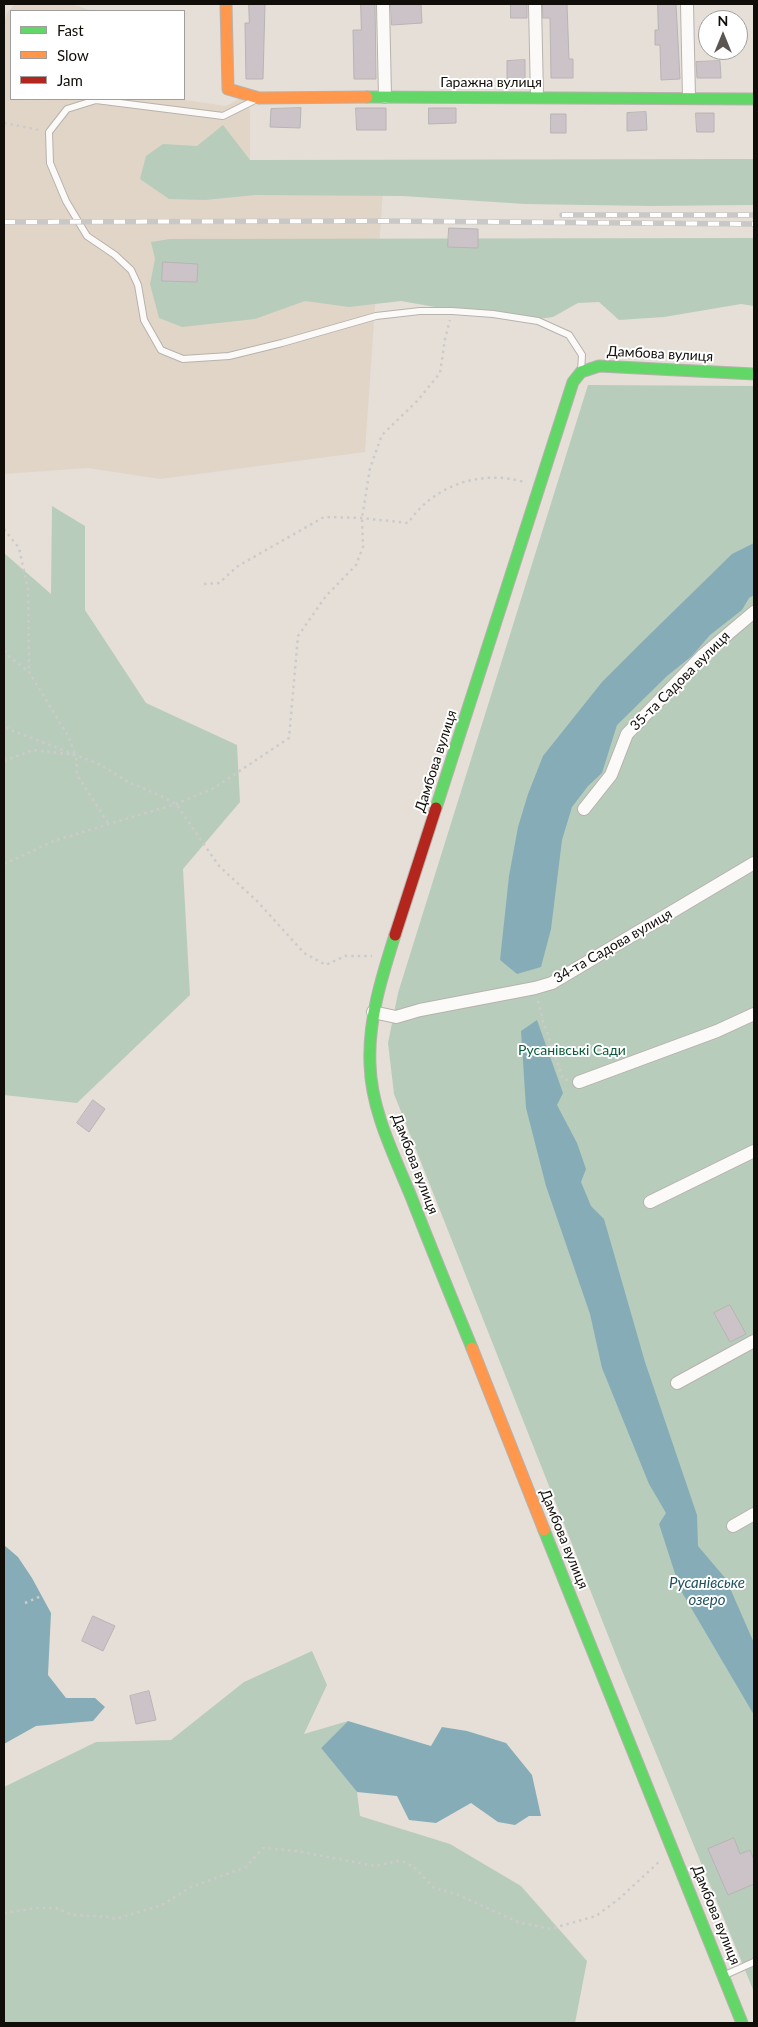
<!DOCTYPE html>
<meta charset="utf-8">
<style>
body{margin:0}
#map{position:relative;width:758px;height:2027px;overflow:hidden;background:#e5dfd8;font-family:Lato,sans-serif}
canvas{display:block}
.frame{position:absolute;inset:0;border:5px solid #110d09;pointer-events:none}
.legend{position:absolute;left:10px;top:10px;width:175px;height:90px;box-sizing:border-box;background:#fff;border:1px solid #a09e9d;margin:0;padding:6px 9px;list-style:none;font-size:15px;color:#110d09}
.legend li{display:flex;align-items:center;gap:10px;height:25px}
.legend b{width:25px;border:1px solid #a09e9d}
.north{position:absolute;left:698px;top:10px;width:50px;height:50px;box-sizing:border-box;background:#fff;border:1px solid #a09e9d;border-radius:50%;rotate:0deg;font-size:14px;font-weight:700;line-height:20px;text-align:center;color:#110d09}
.north::after{content:'';display:block;margin:auto;width:18px;height:22px;background:#5b5651;clip-path:polygon(50% 0,100% 100%,50% 72%,0 100%)}
</style>
<div id="map">
<canvas width="758" height="2027"></canvas>
<div class="frame"></div>
<ul class="legend">
<li><b style="height:6px;background:#63d668"></b>Fast</li>
<li><b style="height:6px;background:#ff974d"></b>Slow</li>
<li><b style="height:6px;background:#b3261e"></b>Jam</li>
</ul>
<div class="north">N</div>
</div>
<script>
const g = document.querySelector('canvas').getContext('2d');
g.lineJoin = 'round';
function paint(path, color) {
  g.fillStyle = color;
  g.fill(path, 'evenodd');
}
function trace(path, color, width, dash) {
  g.strokeStyle = color;
  g.lineWidth = width;
  g.lineCap = dash ? 'butt' : 'round';
  g.setLineDash(dash || []);
  g.stroke(path);
}
function drawText(font, color, halo, rows, align = 'center') {
  g.font = font + ' Lato,sans-serif';
  g.lineWidth = 4;
  g.setLineDash([]);
  g.textBaseline = 'middle';
  g.strokeStyle = halo;
  g.fillStyle = color;
  for (const [text, x, y, turn = 0] of rows) {
    g.save();
    g.translate(x, y);
    g.rotate((+turn || 0) * Math.PI / 180);
    g.textAlign = isNaN(turn) ? turn : align;
    if (halo) g.strokeText(text, 0, 0);
    g.fillText(text, 0, 0);
    g.restore();
  }
}
paint(new Path2D(`
 M15 4H71L93 11H11V99H178L226 106 243 97 250 110V160L385 161 365 452 160 479 88 468 4 474V24L7 13Z`), '#e1d5c7');
paint(new Path2D(`
 M223 125 250 160 754 159V205L650 206 525 204 402 196 255 195 205 200 169 199 140 179 146 156 163 144 197 146Z
 M754 238V306L741 304 664 317 619 320 599 302 578 303 553 317 532 320 469 313 401 301 349 307 305 301 255 319 182 327 159 318 150 284 155 259 151 242 170 239Z
 M588 385 754 386V1992L621 1668 394 1094 388 1043 398 993Z
 M52 506 85 526V610L146 703 237 745 240 802 183 869 190 995 77 1103 4 1095V553L51 594Z
 M312 1651 327 1685 304 1734 348 1721 321 1748 357 1792 360 1816 450 1844 521 1886 587 1961 575 2023H4V1787L96 1742 171 1740 244 1682Z`), '#b8ccbb');
paint(new Path2D(`
 M754 543V595L749 598 742 610 710 635 692 656 667 676 617 725 602 773 588 786 572 807 562 840 551 929 541 967 517 974 500 960 509 876 518 827 528 794 543 756 602 682 641 643 732 554Z
 M537 1020 563 1093 557 1105 577 1143 586 1169 581 1182 591 1206 604 1219 645 1362 697 1515 698 1546 726 1579 754 1643V1715L680 1589 659 1524 666 1513 649 1484 602 1368 590 1314 546 1186 526 1108 521 1031Z
 M4 1545 18 1557 32 1578 51 1613 48 1675 66 1698H95L105 1707 93 1721 36 1726 4 1744Z
 M348 1721 431 1746 442 1727 467 1731 506 1743 532 1775 541 1816H529L515 1825 498 1822 471 1803 436 1823 409 1820 397 1796 357 1792 321 1748Z`), '#86adb7');
const building = new Path2D(`
 M249 4H265L263 79H246L245 23H249Z
 M361 4H375L376 79H354L353 30H361Z
 M391 4H421L422 23 392 25Z
 M511 4H527V18H511Z
 M543 4H567L569 59H573V78H551L550 18H543Z
 M658 4H676L680 79 661 80 660 45H655V30H658Z
 M525 60V82L507 83V61Z
 M720 61 721 78H697L696 62Z
 M301 108 300 128 270 127 271 109Z
 M356 108H386V130H357Z
 M429 108H456V123L429 124Z
 M646 112 647 130 627 131V113Z
 M696 113H714V132H697Z
 M551 114H566V133H551Z
 M449 228 478 229V248L448 247Z
 M163 262 198 264 197 282 162 281Z
 M93 1100 105 1109 89 1132 77 1123Z
 M730 1305 746 1334 730 1342 714 1313Z
 M93 1616 115 1626 103 1651 82 1641Z
 M149 1691 156 1720 136 1724 130 1696Z
 M734 1838 740 1854 750 1850 754 1860V1884L728 1895 708 1849Z`);
paint(building, '#cbc3c8');
trace(building, '#b8b4b3', 1);
const lane = new Path2D(`
 M253 101 223 116 96 100 67 109 49 132 50 163 66 201 87 236 115 255 131 270 138 285 144 320 161 350 183 359 229 356 282 343 376 316 420 311H452L493 314 538 321 569 335 582 355 581 371
 M725 1975 754 1962`);
const street = new Path2D(`
 M383 4 385 97
 M535 4 537 97
 M687 4 689 98
 M584 809 611 775 627 734 703 655 754 612
 M373 1012 396 1017 420 1010 535 988 552 983 754 863
 M579 1082 717 1031 754 1014
 M650 1202 754 1151
 M677 1383 754 1341
 M733 1526 754 1514`);
const fast = new Path2D(`
 M367 97 754 99
 M436 808 573 382 581 372 599 366 754 374
 M395 935C382 976 368 1020 370 1064 371 1109 393 1153 410 1194 430 1245 451 1297 472 1348
 M544 1530 742 2023`);
const slow = new Path2D(`
 M226 4 228 89 259 98 367 97
 M472 1348 544 1530`);
const jam = new Path2D(`
 M395 935 436 808`);
trace(lane, '#b7b2ad', 8);
trace(street, '#b7b2ad', 14);
trace(fast, '#b7b2ad', 13);
trace(slow, '#b7b2ad', 13);
trace(jam, '#b7b2ad', 13);
trace(new Path2D(`
 M4 123 39 130
 M4 529 19 548 28 589 29 672
 M204 584 219 583 238 566 324 517 362 518 408 523C433 486 480 469 524 482
 M4 644 6 654 29 672 68 736 75 754
 M4 721 8 729 76 755 77 775 108 823
 M4 761 33 750 76 755 101 765 128 782 155 793 176 804 219 866 257 901 304 953 326 965 345 956H372
 M4 864 56 840 176 804 214 788 289 738 298 636 326 596 356 565 363 547 362 518 370 468 382 435 418 400 440 373 445 339 450 320
 M538 1001 543 1021 563 1079 568 1080
 M25 1603 41 1596
 M4 1913 37 1908H56L72 1915 110 1917 115 1919 162 1905 191 1887 246 1867 263 1848 297 1851 375 1866 398 1861 404 1862 414 1867 434 1888 456 1894 518 1922 550 1929 596 1916 620 1898 661 1860`), '#cdcbca', 2.5, [2.5, 4]);
trace(lane, '#fbfaf9', 6);
trace(street, '#fbfaf9', 12);
trace(fast, '#63d668', 11);
trace(slow, '#ff974d', 11);
trace(jam, '#b3261e', 11);
const rail = new Path2D(`
 M562 215H754
 M4 222 382 221 754 224`);
trace(rail, '#cac8c6', 5.5);
trace(rail, '#fff', 4, [11]);
drawText('14px', '#110d09', '#fff', [
 ["Гаражна вулиця",491,82],
 ["Дамбова вулиця",660,354,3],
 ["35-та Садова вулиця",680,681,-45],
 ["Дамбова вулиця",436,761,-72],
 ["34-та Садова вулиця",613,946,-30],
 ["Дамбова вулиця",415,1164,69],
 ["Дамбова вулиця",564,1539,68],
 ["Дамбова вулиця",716,1915,68]
]);
drawText('14px', '#095d38', '#fff', [
 ["Русанівські Сади",572,1050]
]);
drawText('italic 15px', '#1f515f', '#fff', [
 ["Русанівське",707,1583],
 ["озеро",707,1600]
]);
</script>
